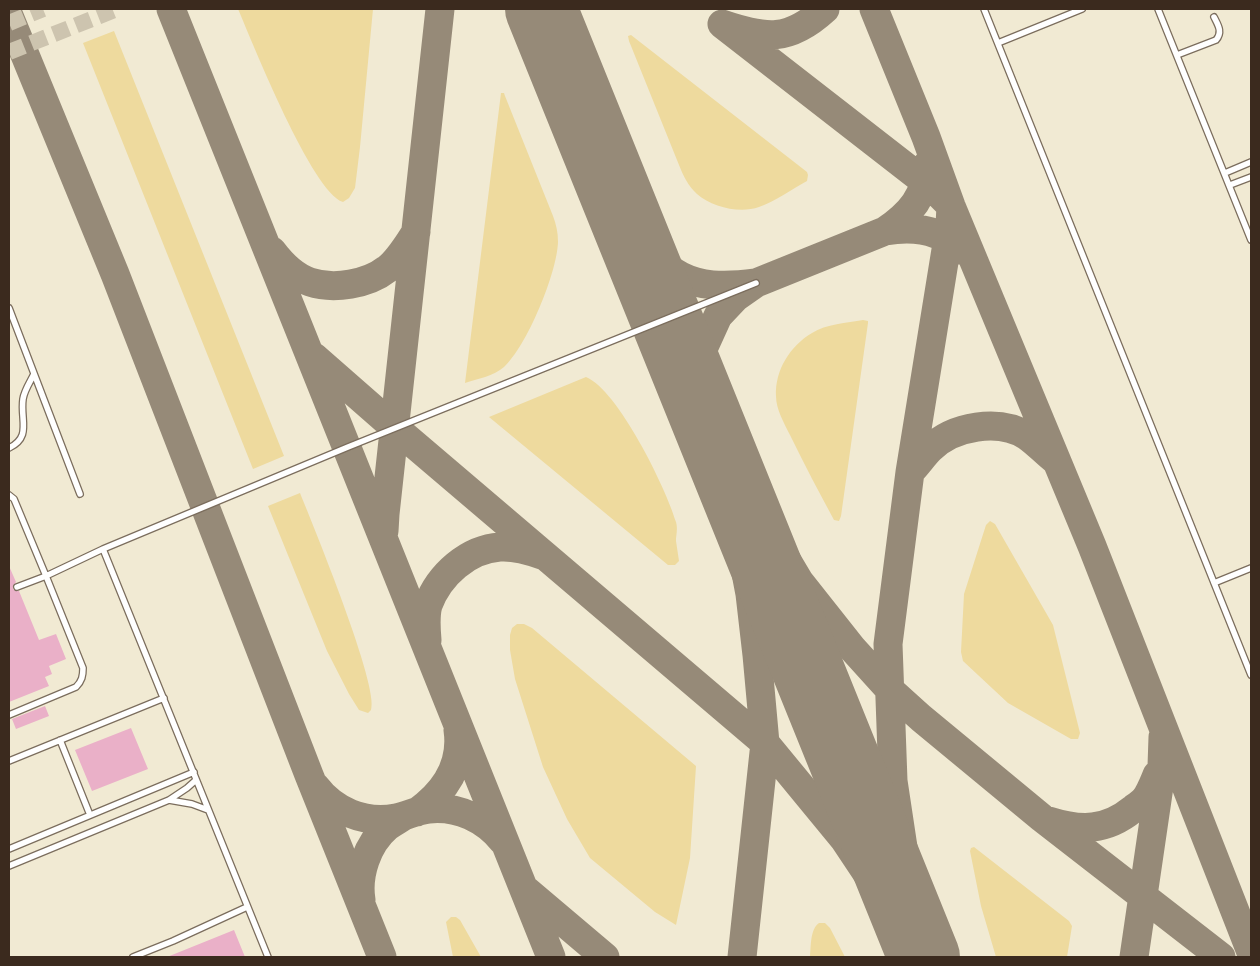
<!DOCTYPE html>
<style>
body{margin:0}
#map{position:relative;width:1260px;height:966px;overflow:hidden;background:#f1ead3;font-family:Vollkorn,serif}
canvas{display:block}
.frame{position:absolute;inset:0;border:10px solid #3b2a1e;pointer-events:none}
</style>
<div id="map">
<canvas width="1260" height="966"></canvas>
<div class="frame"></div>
</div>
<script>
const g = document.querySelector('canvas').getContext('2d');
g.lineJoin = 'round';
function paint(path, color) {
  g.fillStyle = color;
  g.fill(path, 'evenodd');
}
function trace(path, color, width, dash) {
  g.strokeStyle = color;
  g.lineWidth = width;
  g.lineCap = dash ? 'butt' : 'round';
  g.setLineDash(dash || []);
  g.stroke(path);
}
paint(new Path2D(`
 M238 9H373L360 147 355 188 349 198 343 202C312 192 253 44 238 9Z
 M114 31 284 456 253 469 83 43Z
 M631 35 807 172 808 175 807 181C792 189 774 202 759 207 740 214 712 207 697 194 688 186 683 175 679 165L629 41 628 36Z
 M501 93H504L505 96 553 216C556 224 558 232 558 242 557 273 527 346 504 367 494 376 477 379 465 383Z
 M863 320 868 321V323L841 516 839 521 834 520C819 492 804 464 790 435 784 423 776 409 776 396 775 370 790 346 812 333 826 324 847 323 863 320Z
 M586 377C618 390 666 488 676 522 678 529 676 535 676 541 677 548 678 554 679 561L675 565H668L489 417Z
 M300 493C313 525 380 688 371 710L368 713 359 710 349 694 327 651 268 506Z
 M990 521 995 524 1053 625 1080 733 1078 739H1071L1008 703 963 661 961 652 964 594 986 525Z
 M517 624H524L532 628 696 766 690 858 676 925 655 912 590 858 567 819 543 767 515 679 510 650V635L512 628Z
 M974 847 1069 921 1072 926 1067 957H996L981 906 970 851 971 848Z
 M451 917H456L460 920 481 957H453L446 922Z
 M819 923H825L830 928 845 957H810C811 947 810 929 819 923Z`), '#eeda9e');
trace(new Path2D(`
 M171 9 551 957
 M825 9C789 42 766 39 722 24L933 188 951 206 950 225 910 472 888 644 893 781 907 874 929 957
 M874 9 926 137 951 206 1092 546 1251 952
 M9 16 115 274 309 775 382 957
 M928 164C925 197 911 213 885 231 912 226 940 229 961 250
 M627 223C668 276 687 292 756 283
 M272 251C281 263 295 277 310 282 334 290 368 284 387 269 399 260 408 244 416 232
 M314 357 395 428 765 743 844 839 896 917 918 957
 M701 408V371L703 349 718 316 736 297 756 283 885 231
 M711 433 799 581 852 648 890 690 921 718 1042 818 1221 957
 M722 471 735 515 750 594 757 655 765 743 742 957
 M910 472C917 465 923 456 930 449 953 426 999 418 1027 436 1037 443 1045 452 1054 459
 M384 531 385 514 440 9
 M427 640C426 629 425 616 428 605 439 575 468 549 500 547 515 546 528 550 542 555
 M315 786C334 811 364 824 396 818 407 816 417 810 429 809 458 806 485 819 503 841
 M417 812C445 792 463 765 458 730
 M1049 821C1081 831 1106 831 1133 809 1137 806 1142 803 1145 799 1150 793 1154 782 1157 775
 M527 891 605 957
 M361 900C357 875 367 844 387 827 392 823 398 820 404 816
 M1134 957 1162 766 1163 737`), '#968a78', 29);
trace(new Path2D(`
 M541 9 924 957`), '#968a78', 72);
paint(new Path2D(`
 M9 566 16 582 13 586V589L16 591H19L39 640 56 634 66 659 49 666 52 674 45 677 49 686 9 702Z
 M45 706 49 716 16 729 12 719Z
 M131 728 148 769 92 791 75 750Z
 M234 930 245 957H167Z`), '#eab0c8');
trace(new Path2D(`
 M9 23 43 9
 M9 52 117 9`), '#cdc4af', 16, [16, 8]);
const lane = new Path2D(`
 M984 9 1251 675
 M1158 9 1251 240
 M998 43 1082 9
 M1177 55 1216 40C1223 32 1218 25 1214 17
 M1225 173 1251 162
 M1230 185 1251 177
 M9 308 80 494
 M9 448C32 437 20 420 23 399 24 391 30 382 34 374
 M9 495 14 499 46 576 17 587
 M103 549 268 957
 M1214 583 1251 568
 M9 715 76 687C82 681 83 676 83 668L46 576 103 549 348 447 756 283
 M60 740 90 815
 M9 761 164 698
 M169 800 192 804 208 810
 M9 849 194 772
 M9 866 169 800 187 788 196 780
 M133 957 173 941 247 907`);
trace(lane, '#7b6d5d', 8);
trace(lane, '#fff', 5.5);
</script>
